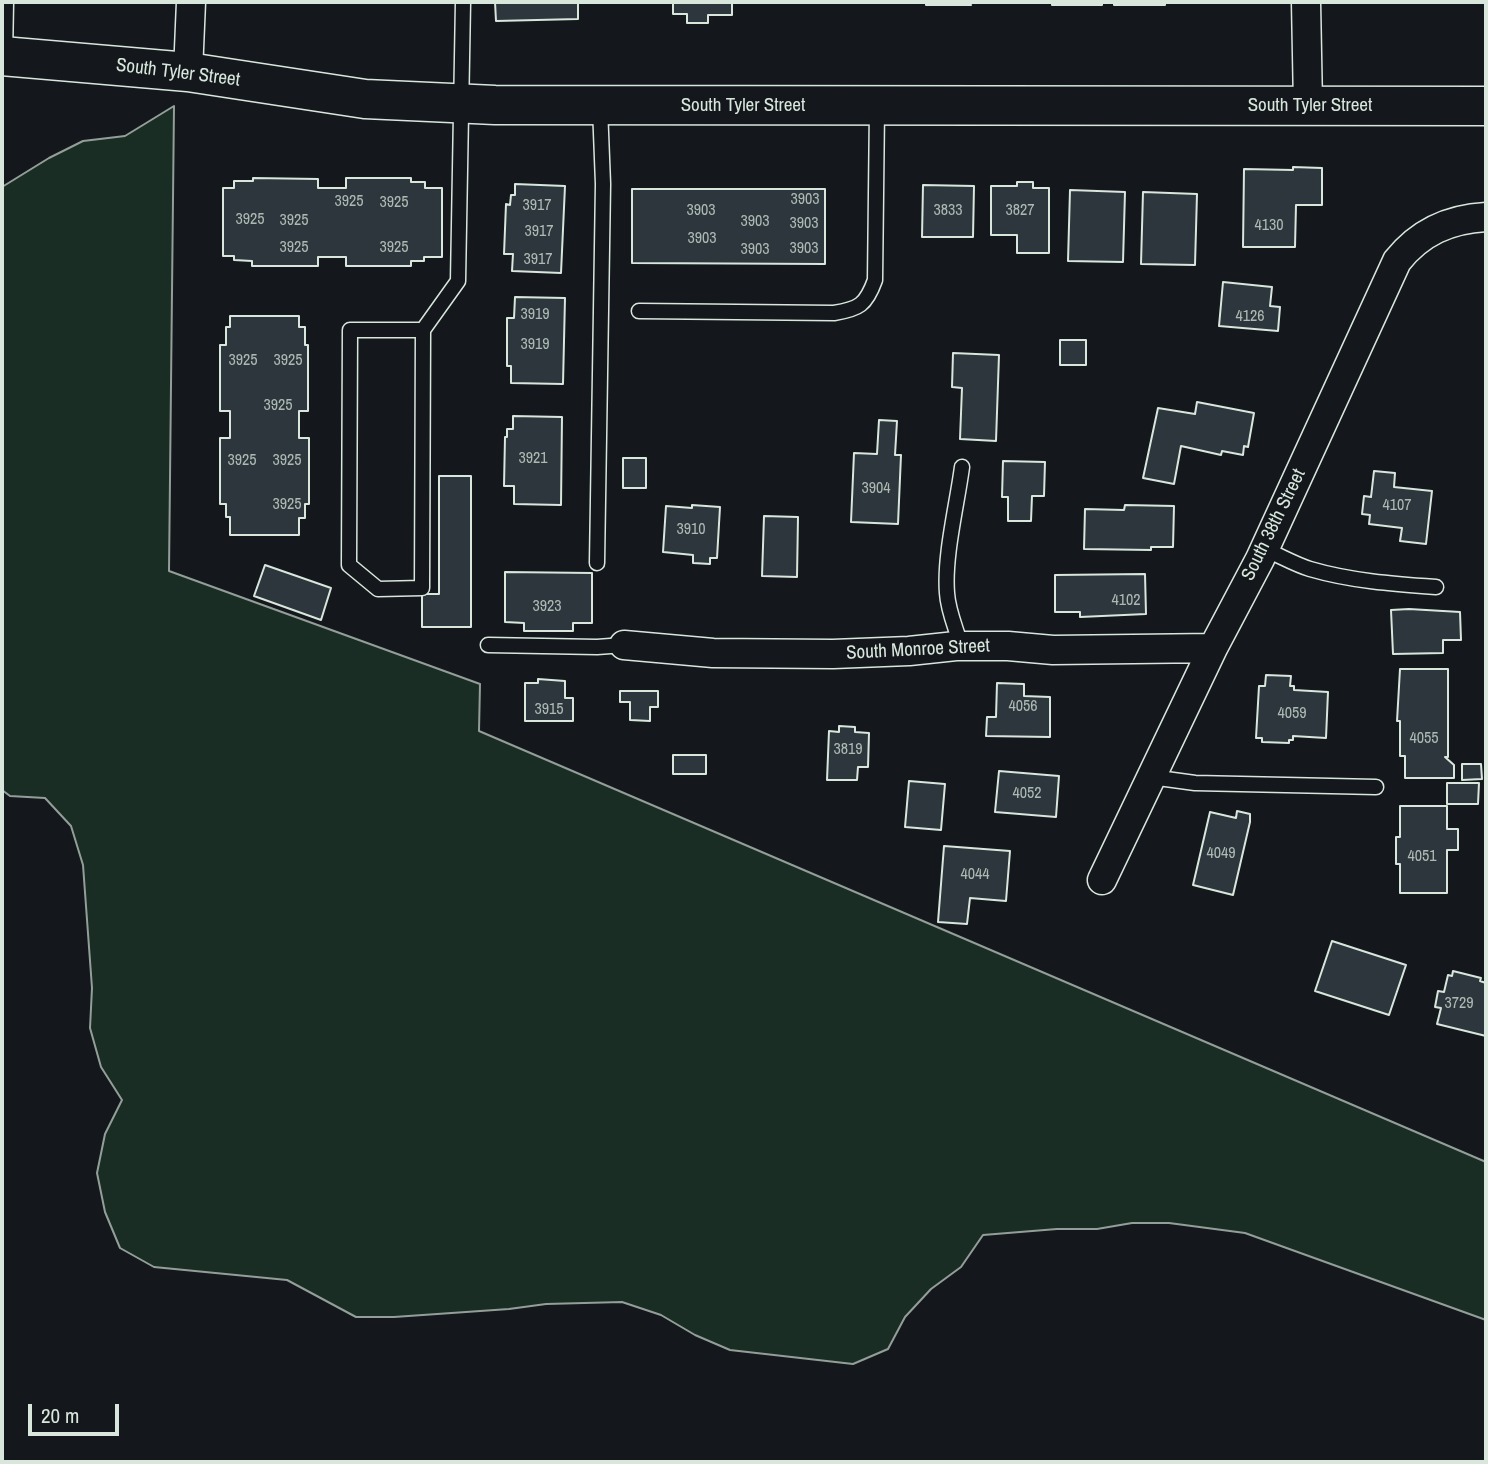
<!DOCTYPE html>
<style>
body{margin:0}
#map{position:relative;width:1488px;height:1464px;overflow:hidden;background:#14181c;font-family:"Archivo Narrow",sans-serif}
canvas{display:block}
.frame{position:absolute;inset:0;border:4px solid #d8e6dc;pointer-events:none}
.scale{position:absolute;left:28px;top:1404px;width:91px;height:32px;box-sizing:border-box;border:4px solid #d8e6dc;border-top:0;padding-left:9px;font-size:21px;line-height:24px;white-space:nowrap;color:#d8e6dc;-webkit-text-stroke:5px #14181c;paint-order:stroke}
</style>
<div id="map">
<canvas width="1488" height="1464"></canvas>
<div class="frame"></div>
<div class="scale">20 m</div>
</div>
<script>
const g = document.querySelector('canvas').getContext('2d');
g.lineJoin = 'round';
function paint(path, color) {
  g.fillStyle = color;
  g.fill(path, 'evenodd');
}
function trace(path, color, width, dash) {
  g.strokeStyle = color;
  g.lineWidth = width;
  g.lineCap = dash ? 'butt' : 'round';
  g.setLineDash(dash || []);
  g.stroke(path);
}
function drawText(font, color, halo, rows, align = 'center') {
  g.font = font + ' "Archivo Narrow",sans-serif';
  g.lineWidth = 5;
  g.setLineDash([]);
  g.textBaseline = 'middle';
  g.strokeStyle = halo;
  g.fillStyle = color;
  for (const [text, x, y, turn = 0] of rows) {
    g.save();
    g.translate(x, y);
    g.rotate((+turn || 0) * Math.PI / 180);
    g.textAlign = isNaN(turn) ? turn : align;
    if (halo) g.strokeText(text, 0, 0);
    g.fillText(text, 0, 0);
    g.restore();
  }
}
const green = new Path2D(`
 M174 106 169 571 480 684 479 731 1486 1162V1320L1245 1233 1169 1223H1132L1097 1229H1057L983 1235 961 1267 931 1289 905 1317 888 1349 853 1364 730 1350 695 1335 661 1315 622 1302 546 1304 509 1309 394 1317H356L287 1280 154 1267 120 1248 105 1212 97 1173 105 1134 122 1100 101 1067 90 1028 92 988 83 865 71 826 45 798 10 796 2 790V187L49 158 83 141 125 136Z`);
paint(green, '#1a2d24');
trace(green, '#939e99', 2);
const building = new Path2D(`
 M495 2H578V19L496 21Z
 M673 2H732V15H708V23H687V14H673Z
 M926 2H970L971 5H926Z
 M1052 2H1102V5H1052Z
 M1114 2H1165V5H1114Z
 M1293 167 1322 168V205H1296L1295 247H1243L1244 169 1293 170Z
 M253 178 318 179V188H346V178H411V182H425V188H442V257H424V261H411V266H346V257H318V266H252V261L234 260V256H223V188H234V181H253Z
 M1017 182H1033V188H1049V253H1017V235H991V186H1017Z
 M515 184 565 186 561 273 512 271 513 254H504L506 204 510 205 511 195H515Z
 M923 185 974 186 973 237H922Z
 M632 189H825V264L632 263Z
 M1070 190 1125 192 1123 262 1068 261Z
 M1143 192 1197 194 1195 265 1141 264Z
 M1223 282 1272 287 1270 306 1280 307 1278 331 1219 326Z
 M515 297 565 298 563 384 511 383V366H507V318H514Z
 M230 316H299V327H305V345H308V411H299V438H309V504H305V518H299V535H230V517H226V504H220V438H230V411H220V345H226V327H230Z
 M1060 340H1086V365H1060Z
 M953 353 999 355 996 441 960 439 962 388 952 387Z
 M1197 402 1254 413 1248 447 1244 446 1243 455 1222 451 1221 455 1181 446 1174 484 1143 478 1158 408 1195 414Z
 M513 416 562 417 561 505 514 504V486H504L505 437H507V429H513Z
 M879 420 897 421 895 455H901L898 524 851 522 854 453 877 454Z
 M623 458H646V488H623Z
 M1003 461 1045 462 1044 496H1032L1031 521H1008V497H1002Z
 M1374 471 1395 473 1394 487 1432 491 1426 544 1400 541 1402 528 1369 524 1370 515 1362 514 1364 496 1371 497Z
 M439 476H471V627H422V594H439Z
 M692 505 720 507 717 558H710V564L693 563V555L663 552 666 506 692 508Z
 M1125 505 1174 506 1173 547H1151V550L1084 549 1085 509 1124 510Z
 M764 516 798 517 797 577 762 576Z
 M265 565 331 588 321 620 254 596Z
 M505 572 592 573V623H573V631H524V623L505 622Z
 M1145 574 1146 614 1080 617V612H1055V575Z
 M1409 609 1460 612 1461 640H1443V653L1393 654 1391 610Z
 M1400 669H1448V757H1445L1454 765V778H1405V756H1400V721H1397Z
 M1266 675 1291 676 1290 686H1294V690L1328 692 1326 738 1293 736V740H1289V743L1262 742V738H1256L1259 686H1265Z
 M538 679 565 681V698H573V721H525V683H538Z
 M997 683 1024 684V696L1050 697V737L986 736 987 717H996Z
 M620 691H658V707H650V721L630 720V702H620Z
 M839 726 855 727V732L869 733 868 767H858L857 780H827L829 731 839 732Z
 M673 755H706V774H673Z
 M1462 764H1481L1482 779 1462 780Z
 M999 771 1059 776 1056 817 995 812Z
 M909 781 945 784 941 830 905 827Z
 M1447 783H1479L1478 804H1447Z
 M1400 806H1447V829H1458V850H1447V893H1400V864H1396V837H1400Z
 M1237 811 1250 814V822L1233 895 1193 885 1210 812 1236 818Z
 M944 846 1010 851 1006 901 970 898 967 924 938 922Z
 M1332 941 1406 965 1389 1015 1315 991Z
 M1453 971 1481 978 1480 981 1486 983V1036L1437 1024 1441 1008 1435 1007 1438 991 1444 992 1448 975 1452 976Z`);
paint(building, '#2c363c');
trace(building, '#d8e6dc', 2);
const service = new Path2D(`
 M5 56 6 2
 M639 311 834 313C859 309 866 305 875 280L877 108
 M423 330 422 588 378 589 349 565 350 330H423L458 281 463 2
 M1264 549C1279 555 1294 564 1310 569 1351 581 1393 584 1436 587
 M597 563 603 184 600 107
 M488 645 597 647 624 645
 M961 646C956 628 948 611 947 593 944 556 957 505 962 467
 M1151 777 1195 783 1376 787`);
const minor = new Path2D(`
 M1306 2 1308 106
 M188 72 191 2
 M624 645 713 653 833 654 909 651 956 646H1008L1053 650 1213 648
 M1102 880 1213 648 1260 559 1397 261C1420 232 1449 219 1486 217`);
const secondary = new Path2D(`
 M2 56 188 72 365 99 495 105 1486 106`);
trace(service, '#d8e6dc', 17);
trace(minor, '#d8e6dc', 31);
trace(secondary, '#d8e6dc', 41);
trace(service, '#14181c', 14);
trace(minor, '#14181c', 28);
trace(secondary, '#14181c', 38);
drawText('16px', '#adbab4', null, [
 ["3903",805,200],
 ["3925",349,202],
 ["3925",394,203],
 ["3917",537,206],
 ["3903",701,211],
 ["3833",948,211],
 ["3827",1020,211],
 ["3925",250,220],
 ["3925",294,221],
 ["3903",755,222],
 ["3903",804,224],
 ["4130",1269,226],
 ["3917",539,232],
 ["3903",702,239],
 ["3925",294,248],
 ["3925",394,248],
 ["3903",804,249],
 ["3903",755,250],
 ["3917",538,260],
 ["3919",535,315],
 ["4126",1250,317],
 ["3919",535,345],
 ["3925",243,361],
 ["3925",288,361],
 ["3925",278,406],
 ["3921",533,459],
 ["3925",242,461],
 ["3925",287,461],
 ["3904",876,489],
 ["3925",287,505],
 ["4107",1397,506],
 ["3910",691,530],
 ["4102",1126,601],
 ["3923",547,607],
 ["4056",1023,707],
 ["3915",549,710],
 ["4059",1292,714],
 ["4055",1424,739],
 ["3819",848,750],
 ["4052",1027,794],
 ["4049",1221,854],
 ["4051",1422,857],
 ["4044",975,875],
 ["3729",1459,1004]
]);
drawText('19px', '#d8e6dc', '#14181c', [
 ["South Tyler Street",178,73,7],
 ["South Tyler Street",743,106],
 ["South Tyler Street",1310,106],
 ["South 38th Street",1274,525,-64],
 ["South Monroe Street",918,650,-3]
]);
</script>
